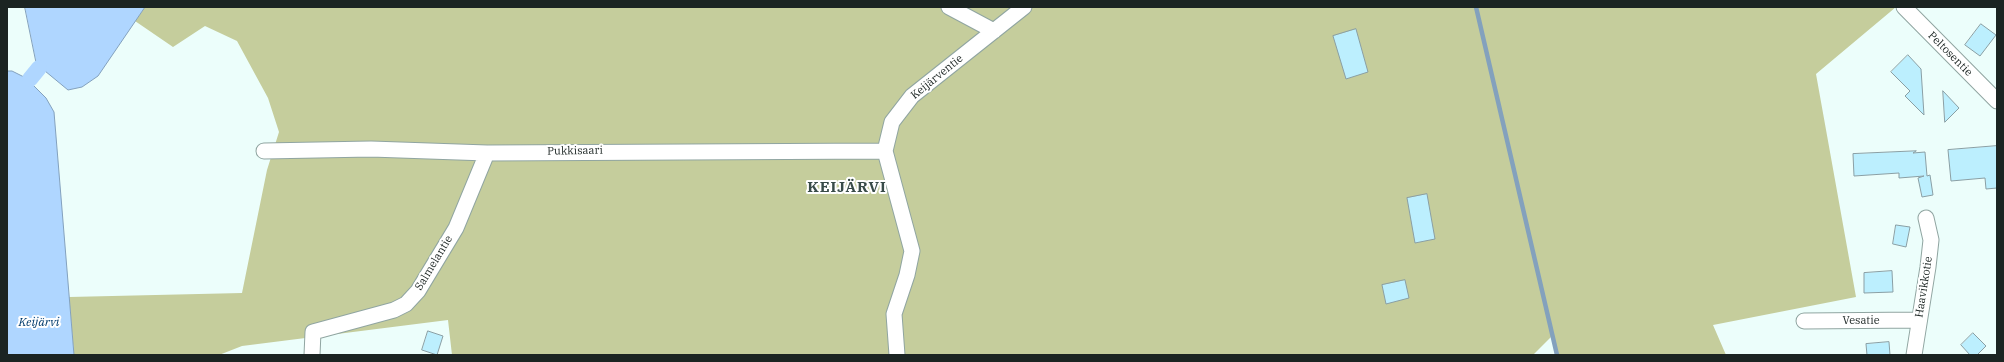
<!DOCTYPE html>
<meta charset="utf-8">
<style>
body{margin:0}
#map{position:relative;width:2004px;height:362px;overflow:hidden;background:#ecfefb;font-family:"IBM Plex Serif",serif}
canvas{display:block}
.frame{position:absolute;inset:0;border:8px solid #1b2422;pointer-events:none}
</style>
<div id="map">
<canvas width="2004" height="362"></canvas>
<div class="frame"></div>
</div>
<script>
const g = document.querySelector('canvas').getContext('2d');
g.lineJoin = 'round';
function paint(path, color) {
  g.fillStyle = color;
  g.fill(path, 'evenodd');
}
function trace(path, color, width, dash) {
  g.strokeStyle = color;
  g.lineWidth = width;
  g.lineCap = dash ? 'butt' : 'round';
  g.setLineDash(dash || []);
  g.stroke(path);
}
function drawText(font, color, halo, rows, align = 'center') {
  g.font = font + ' "IBM Plex Serif",serif';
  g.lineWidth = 4;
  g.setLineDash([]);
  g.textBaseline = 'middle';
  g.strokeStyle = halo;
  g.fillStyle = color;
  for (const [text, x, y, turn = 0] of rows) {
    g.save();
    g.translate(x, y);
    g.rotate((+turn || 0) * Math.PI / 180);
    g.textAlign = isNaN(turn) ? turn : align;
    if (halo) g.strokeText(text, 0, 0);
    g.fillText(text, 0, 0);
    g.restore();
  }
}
paint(new Path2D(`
 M145 7H1896L1816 74 1856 297 1713 325 1726 355H1557L1552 336 1533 355H452L448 320 242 346 219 355H74L69 297 242 293 267 170 279 132 268 98 237 41 205 26 173 47 135 21Z`), '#c5cd9c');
const water = new Path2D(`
 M25 7H145L98 76 82 87 68 90 45 71 37 66Z
 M7 71H12L32 81 31 83 46 98 54 112 74 355H7Z`);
paint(water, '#afd6ff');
trace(water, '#83a1bd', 1);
trace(new Path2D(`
 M1476 7 1557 355`), '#83a1bd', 4.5);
trace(new Path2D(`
 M30 79 39 68`), '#afd6ff', 16);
const building = new Path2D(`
 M1981 24 1996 35 1980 56 1965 45Z
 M1356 29 1368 72 1346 79 1333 36Z
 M1908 55 1921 69 1924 115 1905 96 1910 91 1891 72Z
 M1943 91 1959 108 1945 122Z
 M1997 146V188L1986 189 1985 178 1951 181 1948 150Z
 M1916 151 1913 153 1925 152 1927 176 1930 175 1933 195 1922 197 1918 178 1924 176 1899 178V173L1854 176 1853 154Z
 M1427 194 1435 239 1415 243 1407 198Z
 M1896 225 1910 227 1906 247 1893 244Z
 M1892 271 1893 292 1864 293V273Z
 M1405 280 1409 298 1386 304 1382 285Z
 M428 331 443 336 437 355 422 350Z
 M1973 333 1986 346 1977 355H1970L1961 345Z
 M1889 342 1890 355H1867L1866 344Z`);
paint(building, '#bceffe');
trace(building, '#8a9fa4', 1);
const street = new Path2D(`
 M949 7 994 31
 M1904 7 1997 101
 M264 151 371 149 487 153 885 151
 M1804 321 1919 320
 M312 355 313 332 394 310 406 304 418 291 456 228 487 153
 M897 355 894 314 907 275 912 251 885 151 892 122 912 96 1024 7
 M1914 355 1928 267 1931 240 1926 218`);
trace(street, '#90a5a1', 17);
trace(street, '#fff', 15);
drawText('11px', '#1b2422', '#fff', [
 ["Peltosentie",1950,54,45],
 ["Keijärventie",937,77,-39],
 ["Pukkisaari",575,151,-1],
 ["Salmelantie",434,263,-59],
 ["Haavikkotie",1924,287,-81],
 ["Vesatie",1861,321]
]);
drawText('italic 12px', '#003b6c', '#fff', [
 ["Keijärvi",39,323]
]);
g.letterSpacing = '1px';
drawText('bold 15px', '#384b48', '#fff', [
 ["KEIJÄRVI",847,188]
]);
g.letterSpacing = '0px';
</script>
